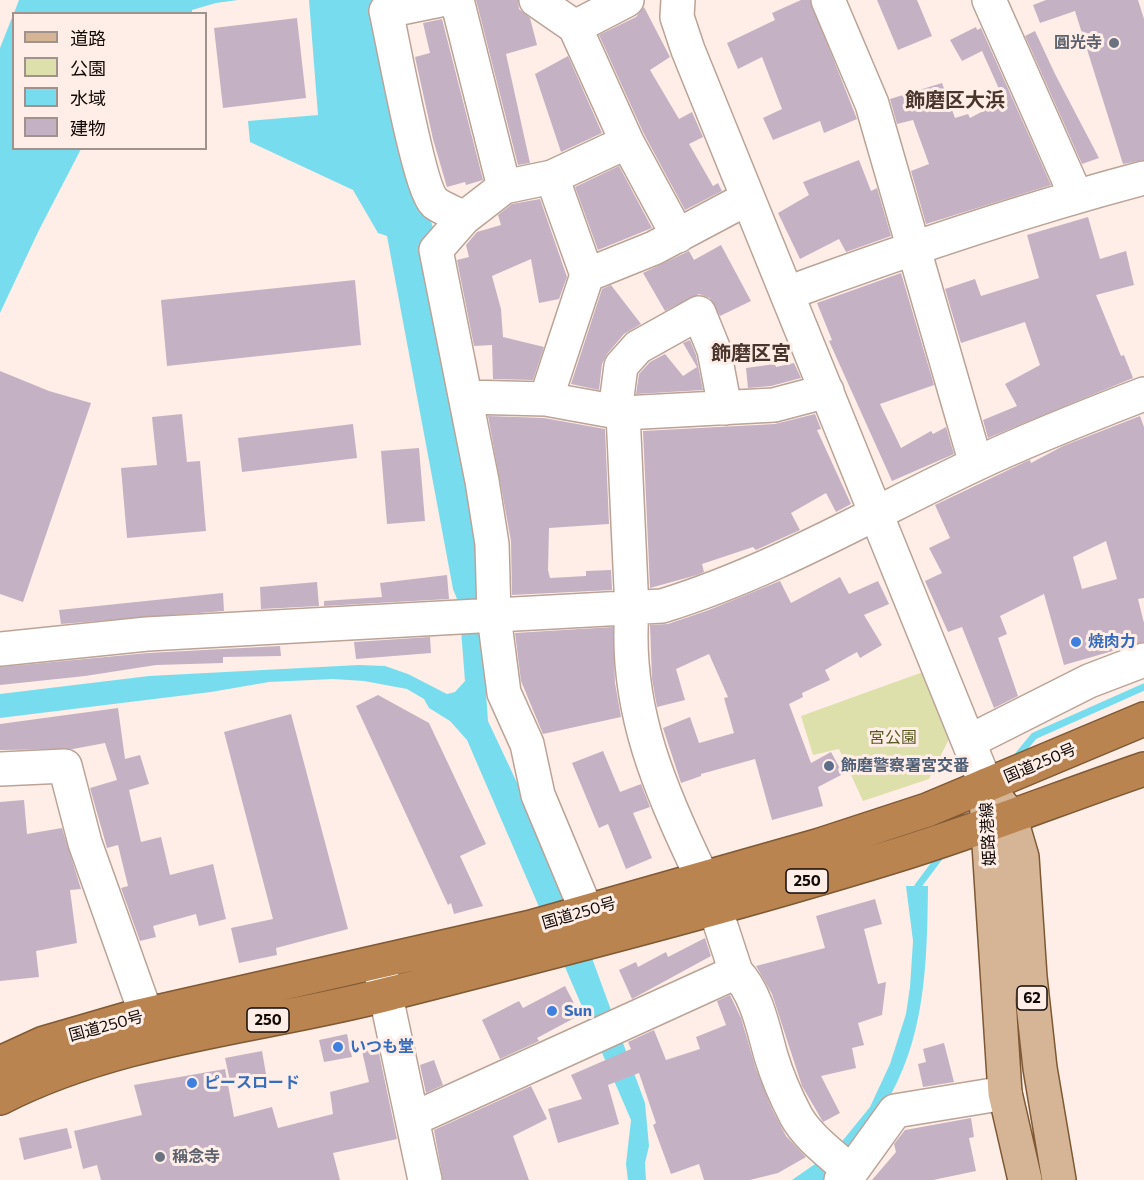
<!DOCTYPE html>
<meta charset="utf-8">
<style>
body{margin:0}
#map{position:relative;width:1144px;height:1180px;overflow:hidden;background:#feeee7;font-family:Commissioner,"Noto Sans JP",sans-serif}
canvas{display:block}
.legend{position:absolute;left:12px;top:12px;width:195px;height:138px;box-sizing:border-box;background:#feeee7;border:2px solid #a0938d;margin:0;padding:8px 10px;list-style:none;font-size:18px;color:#120a06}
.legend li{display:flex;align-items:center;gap:12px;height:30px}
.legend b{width:30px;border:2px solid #a0938d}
</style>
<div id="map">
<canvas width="1144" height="1180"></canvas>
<ul class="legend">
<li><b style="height:8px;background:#d5b595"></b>道路</li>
<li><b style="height:16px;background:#dde0aa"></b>公園</li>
<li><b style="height:16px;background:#7de"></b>水域</li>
<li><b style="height:16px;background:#c4b1c4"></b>建物</li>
</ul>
</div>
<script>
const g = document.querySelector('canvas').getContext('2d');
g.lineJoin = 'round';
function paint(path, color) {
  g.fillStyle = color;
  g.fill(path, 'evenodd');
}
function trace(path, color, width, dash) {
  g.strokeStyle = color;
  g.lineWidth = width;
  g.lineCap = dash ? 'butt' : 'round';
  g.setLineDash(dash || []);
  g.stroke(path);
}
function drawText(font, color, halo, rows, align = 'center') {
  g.font = font + ' Commissioner,"Noto Sans JP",sans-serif';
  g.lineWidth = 6;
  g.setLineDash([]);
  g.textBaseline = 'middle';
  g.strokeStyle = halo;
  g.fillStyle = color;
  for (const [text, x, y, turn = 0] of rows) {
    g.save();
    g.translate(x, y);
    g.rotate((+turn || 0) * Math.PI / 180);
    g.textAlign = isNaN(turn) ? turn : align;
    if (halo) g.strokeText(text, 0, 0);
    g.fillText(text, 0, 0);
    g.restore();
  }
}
paint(new Path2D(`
 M923 672 949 739 929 779 863 801 839 749 813 755 801 716Z`), '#dde0aa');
paint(new Path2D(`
 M19 0H238L216 3 192 10V13H14Z
 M309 0H374L391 93 418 208 428 210 435 235 476 548 488 721 566 887 645 1103 649 1146 645 1163 646 1180H628L626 1164 631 1120 467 740 450 721 429 708 424 699 407 689 364 681 333 679 269 682 211 692 0 718V694L149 676 359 665 385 666 408 674 447 694 455 692 465 681 459 604 453 589 387 236 378 233 353 190 250 142 248 121 318 115Z
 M13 15 14 148 81 149 39 230 0 313V48Z
 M906 886H928C927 963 926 1040 883 1108 867 1133 845 1156 827 1180H792L835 1150 870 1107 890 1064 906 1014 910 987 913 941Z`), '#7de');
trace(new Path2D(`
 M1015 759 1034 736 1144 687
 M917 894 918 886 942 854`), '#7de', 7);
paint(new Path2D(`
 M476 0H518L519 9 530 18 537 45 506 54 530 163 518 165Z
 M801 0H810L857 119 824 133 820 121 773 140 763 118 782 109 762 57 738 69 727 43 775 20 772 13Z
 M877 0H917L932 36 898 50Z
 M1046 0H1138L1144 19V160L1123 164 1075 11 1040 23 1033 5Z
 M644 7 670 57 650 70 679 119 692 112 703 137 689 144 713 186 718 183 722 191 685 210 644 134 599 35 636 17Z
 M297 18 306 98 223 108 214 28Z
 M442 19 483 180 466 185 465 182 447 187 446 184 433 139 415 57 430 53 423 23Z
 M976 27 977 30 981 28 1051 185 926 224 911 171 929 164 913 120 897 124 890 99 942 83 955 118 968 114 970 118 1004 100 982 51 962 61 950 40Z
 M1035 31 1055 74 1099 158 1082 164 1025 36Z
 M568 56 602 133 561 152 535 74Z
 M859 160 871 191 877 188 891 236 846 252 839 239 800 259 778 213 809 195 803 182Z
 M619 166 652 228 598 250 575 187Z
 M540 199 567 277 559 299 539 303 531 259 492 276 501 309 503 337 544 347 533 380 493 379 492 345 474 346 457 260 469 257 466 245 477 232 501 225 498 215 512 204Z
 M1088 217 1100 259 1126 251 1134 285 1096 295 1121 356 1124 355 1133 378 988 438 983 420 1017 406 1005 384 1040 365 1025 322 961 343 945 289 975 279 981 296 1039 278 1027 235Z
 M721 245 751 301 720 316 710 298 699 294 665 311 643 273 689 251 694 260Z
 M901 273 934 385 880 404 901 448 931 431 933 434 946 427 954 454 892 481 829 341 832 340 817 303Z
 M355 280 361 345 167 366 161 300Z
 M611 285 641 324 624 334 607 354 602 364 599 390 571 384 602 289Z
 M690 340 696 355 703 390 636 394 639 374 650 362 665 354 683 376 697 367 683 343Z
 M794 363 801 378 771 386 748 388 746 368 775 364 776 367Z
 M0 371 49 391 91 403 23 602 0 594Z
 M182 414 187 462 200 461 206 531 127 538 121 468 157 465 152 417Z
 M815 414 821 429 817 430 851 504 836 512 826 493 791 513 800 530 756 550 753 547 702 564 704 572 697 575 650 588 643 431 775 424Z
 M488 416 544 418 605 429 609 524 549 528 548 570 550 578 586 576V571L611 570 612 590 512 595 511 541Z
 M1140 416 1144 427V598L1138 599 1144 623V642L1064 665 1044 594 1000 616 1007 634 998 638 1018 696 994 708 962 627 948 632 925 581 942 573 929 548 950 538 935 505 1025 462 1030 460 1031 463 1063 446ZM1106 541 1117 579 1082 589 1073 557Z
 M353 424 357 458 242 472 238 438Z
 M419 448 425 521 387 524 381 451Z
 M447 575 449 599 324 606V601L382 597 380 583Z
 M840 577 849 594 878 581 889 604 864 615 882 645 860 658 857 652 825 670 830 680 802 693 803 697 789 704 811 763 831 752 843 774 818 787 823 806 772 820 755 759 701 774V776L681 783 663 728 690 717 699 743 734 733 724 698 728 697 709 654 676 669 685 700 657 707 652 679 650 625 668 624 709 610 780 581 791 603Z
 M317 582 319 606 261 609 260 587Z
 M223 593 224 611 61 624 59 610Z
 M613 627 615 683 621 717 543 734 521 681 515 633Z
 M430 637 431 653 356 659 354 642Z
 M280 646 281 656 223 657V663L156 665 85 676 0 685V667L148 653Z
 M378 695 429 723 486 844 460 856 483 906 454 914 451 903 448 905 356 706Z
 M118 708 125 759 140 755 149 784 129 790 141 842 161 837 170 875 213 864 226 919 199 926 196 914 153 926 156 937 140 941 121 888 128 886 118 845 107 848 90 788 117 780 105 743 73 749 0 750V724Z
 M291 714 348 929 276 948 277 955 239 963 231 928 273 919 224 732Z
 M603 751 620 792 641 784 650 807 633 813 652 858 626 869 608 824 599 828 572 763Z
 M24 800 27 834 62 828 81 889 70 890 77 943 36 951 39 977 0 981V802Z
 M875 899 882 924 864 929 878 984 886 982 882 1015 858 1023 864 1045 852 1048 856 1068 821 1076 840 1113 823 1122 802 1086 772 994 756 966 825 948 816 916Z
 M705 938 711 956 632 999 619 970 636 962 638 967 666 952 668 957Z
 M565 986 580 1015 537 1038 539 1041 500 1059 482 1020 519 1001 523 1008Z
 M730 995 741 1018 756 1069 772 1109 786 1136 806 1157 778 1173 750 1180H704L699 1164 671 1174 653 1125 656 1123 639 1073 608 1085 619 1124 558 1143 548 1109 582 1099 571 1075 631 1049 628 1042 654 1030 666 1060 700 1049 696 1037 726 1025 717 1001Z
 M347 1034 352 1057 324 1062 319 1040Z
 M376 1039 397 1139 333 1153 340 1180H101L97 1165 83 1169 74 1131 142 1115 134 1085 225 1069 234 1117 272 1107 278 1128 333 1114 330 1092 369 1082 360 1042Z
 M944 1043 954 1082 923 1087 918 1064 926 1062 923 1049Z
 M262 1051 266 1074 230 1081 225 1058Z
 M434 1060 443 1085 426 1093 420 1065Z
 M531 1086 547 1119 513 1136 529 1180H443L434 1130Z
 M971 1118 974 1137 969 1138 976 1171 933 1180H872L896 1152 894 1144 905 1130Z
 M67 1128 72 1148 24 1160 19 1138Z`), '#c4b1c4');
const minor = new Path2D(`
 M440 0 386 11C393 41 419 189 435 203 443 209 455 213 464 218
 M457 0 504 187
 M536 0 575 27
 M627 0 575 27 627 142 678 236
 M678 0 677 17 688 50 986 785
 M828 0 872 104 976 464
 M989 0 1076 196
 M552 177 587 275
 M788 293C905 250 1023 210 1144 178
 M466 397 546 399 623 413 774 405 827 391
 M546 399 587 275 654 248 748 198
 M615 412 621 366 638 347 699 313 714 350 725 408
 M623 413 632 610C624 708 661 793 703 879
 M0 649 147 634 662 606C773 572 872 513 976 464 1031 438 1087 416 1144 394
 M970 741 1089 681 1144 660
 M0 769 65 766 85 843 146 1014
 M586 910 538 795 527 744 504 693 494 616 492 544 482 481 436 250 464 218 504 187 552 177 627 142
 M380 968 425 1180
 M736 972C757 994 763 1028 771 1056 777 1076 786 1097 796 1116 808 1138 833 1155 851 1172
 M413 1119 736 972 715 908
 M841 1180 851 1172 895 1111 1005 1093`);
const major = new Path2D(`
 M986 785 1010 816 1022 857 1030 977 1040 1068 1059 1180
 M986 798 1005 1093 1025 1180`);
const highway = new Path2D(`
 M0 1063 44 1043 130 1018 531 927 820 845 927 810 1144 719
 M0 1098C121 1036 262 1027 392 993 564 949 737 905 907 852 987 827 1065 796 1144 769`);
trace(minor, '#bba397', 36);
trace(major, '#7f5935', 36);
trace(highway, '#7f5935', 36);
trace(minor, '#fff', 33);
trace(major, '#d5b595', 33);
trace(highway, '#b9844f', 33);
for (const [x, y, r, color] of [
 [1114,43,6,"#6b7280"],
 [1076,642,6,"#3f7fe0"],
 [829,766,6,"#5c6f8a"],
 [552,1011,6,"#3f7fe0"],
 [338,1047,6,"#3f7fe0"],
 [192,1083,6,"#3f7fe0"],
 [160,1157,6,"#6b7280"]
]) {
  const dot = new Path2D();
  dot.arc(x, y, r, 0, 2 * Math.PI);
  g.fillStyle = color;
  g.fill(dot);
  trace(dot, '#feeee7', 2);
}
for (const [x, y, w] of [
 [807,881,42],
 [1032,998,30],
 [268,1020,42]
]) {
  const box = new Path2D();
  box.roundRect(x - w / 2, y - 12, w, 24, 4.5);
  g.fillStyle = '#feeee7';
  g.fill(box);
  trace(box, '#120a06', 1.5);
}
drawText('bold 15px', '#120a06', null, [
 ["250",807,881],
 ["62",1032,998],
 ["250",268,1020]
]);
drawText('bold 16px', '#5b616d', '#feeee7', [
 ["圓光寺",1102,43],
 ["稱念寺",172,1157,"left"]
], 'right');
drawText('bold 16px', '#366cbe', '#feeee7', [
 ["焼肉力",1088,642],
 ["Sun",564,1011],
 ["いつも堂",350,1047],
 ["ピースロード",204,1083]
], 'left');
drawText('16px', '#585921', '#feeee7', [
 ["宮公園",893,738]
]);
drawText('16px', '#120a06', '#feeee7', [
 ["国道250号",1040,763,-23],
 ["姫路港線",988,834,-93],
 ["国道250号",579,913,-16],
 ["国道250号",106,1026,-15]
]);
drawText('bold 16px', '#4e5e75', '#feeee7', [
 ["飾磨警察署宮交番",841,766]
], 'left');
drawText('bold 20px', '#49352c', '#feeee7', [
 ["飾磨区大浜",955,100],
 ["飾磨区宮",751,353]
]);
</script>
